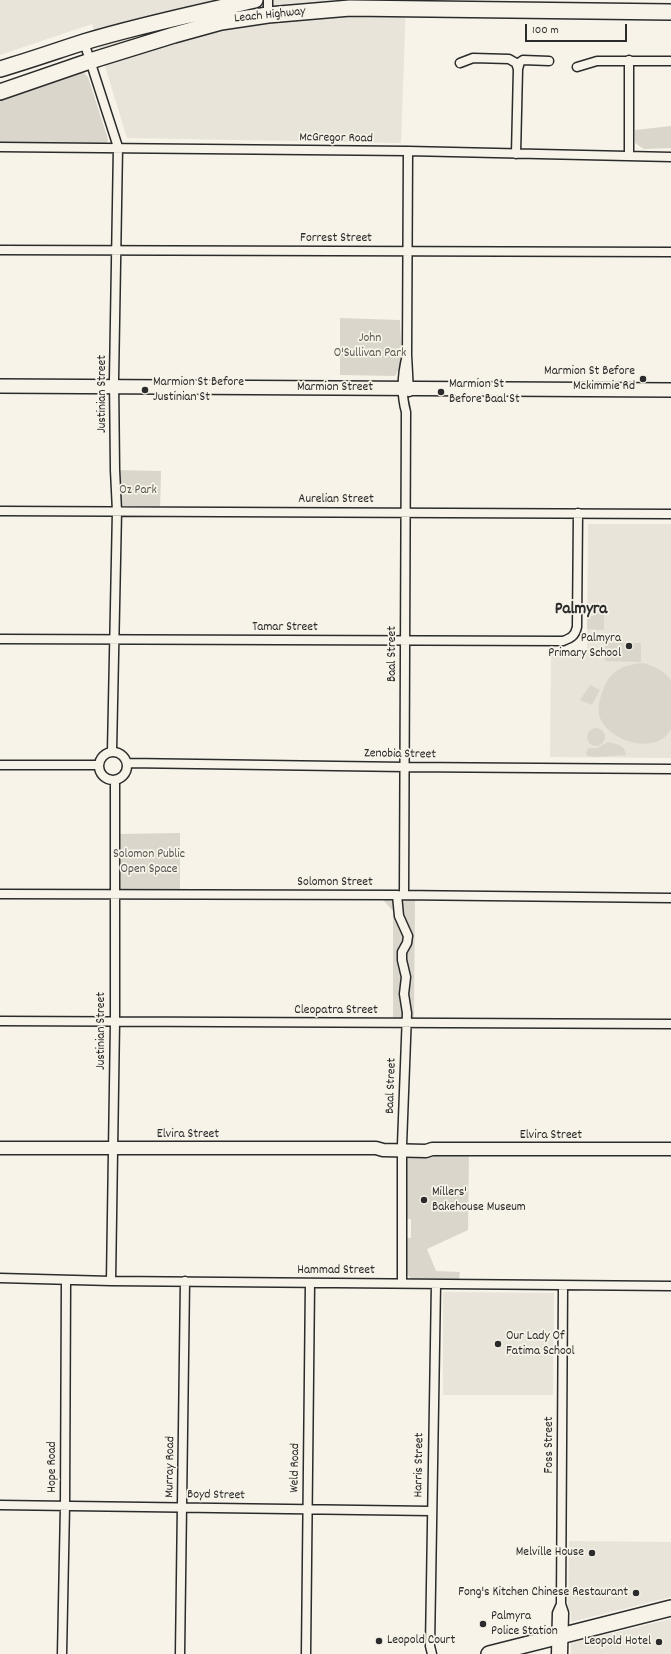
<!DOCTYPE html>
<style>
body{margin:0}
#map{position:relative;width:671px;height:1654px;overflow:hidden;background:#f7f3e8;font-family:Dekko,sans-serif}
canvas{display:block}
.scale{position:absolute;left:525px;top:24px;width:102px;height:18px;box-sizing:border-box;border:2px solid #2b2b2b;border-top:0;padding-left:5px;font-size:12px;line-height:14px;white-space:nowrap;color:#2b2b2b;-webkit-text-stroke:3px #f7f3e8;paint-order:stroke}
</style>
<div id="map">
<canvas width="671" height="1654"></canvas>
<div class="scale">100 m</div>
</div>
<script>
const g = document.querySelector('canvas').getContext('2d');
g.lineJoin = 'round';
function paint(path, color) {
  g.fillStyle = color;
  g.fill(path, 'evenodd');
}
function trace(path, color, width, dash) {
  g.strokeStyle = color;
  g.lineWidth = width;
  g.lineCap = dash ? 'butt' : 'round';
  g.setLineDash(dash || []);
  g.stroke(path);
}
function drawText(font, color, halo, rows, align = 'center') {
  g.font = font + ' Dekko,sans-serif';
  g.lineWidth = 3.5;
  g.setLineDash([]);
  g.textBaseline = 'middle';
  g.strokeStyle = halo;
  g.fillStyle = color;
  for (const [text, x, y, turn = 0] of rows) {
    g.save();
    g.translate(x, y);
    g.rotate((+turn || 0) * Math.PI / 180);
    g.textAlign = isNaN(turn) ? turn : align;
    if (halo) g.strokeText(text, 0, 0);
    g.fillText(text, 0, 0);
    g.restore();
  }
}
paint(new Path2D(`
 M0 0H406L401 143 127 138 92 24 0 55Z
 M588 524H671V758L550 757 551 651H587Z
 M443 1292 554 1293 553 1395H443Z
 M569 1541 671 1542V1597L571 1622V1611H568Z
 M671 1619V1654H571V1643Z`), '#e8e4da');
paint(new Path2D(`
 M82 71 88 77 107 136 108 141 106 143 0 142V97Z
 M671 126V148L644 149 635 143V130Z
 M340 318 400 320C400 336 405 363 395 376L340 375Z
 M115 470 161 471 160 511H117Z
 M594 612H604V630L587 629V616H594Z
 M605 643H641V662L605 661Z
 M642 663C652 665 666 671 671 681 671 688 671 720 671 729 657 756 610 742 600 718 596 708 601 695 605 685 613 669 625 665 642 663Z
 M590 685 600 690 592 705 580 700Z
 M587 737a9 9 0 1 1 18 0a9 9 0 1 1-18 0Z
 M608 742C616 744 625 745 626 755L596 757 588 756 586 754 588 748H597Z
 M180 833V892L121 891 117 885V834Z
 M383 900H415L414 1019H393V911Z
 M469 1152 468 1230 427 1249 436 1271 460 1272 459 1279H413C400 1274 405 1250 405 1238H411V1219H405L407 1156Z`), '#dad6cc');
const street = new Path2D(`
 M268 15V0
 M84 42 118 147 114 379 115 470 117 511 112 751
 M460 63 473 58 509 59 516 63 518 69 516 154
 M577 67 597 61H671
 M518 69 520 62 523 60 549 61
 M0 147 408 151 671 157
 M408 151 407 355 409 392
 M629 156V60
 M0 250 671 252
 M0 511 671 514
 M0 639 563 641C571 638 575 636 577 627L578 513
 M99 766a14 14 0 1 1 28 0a14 14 0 1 1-28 0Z
 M128 763 405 767 671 769
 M0 765H99
 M0 894 397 895 671 898
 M397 895 399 916 408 936 407 943 402 952V960L406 977 404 994 407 1013 402 1145V1283
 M404 895 406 412C401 394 402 374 407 355
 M0 1021 671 1024
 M0 1278 111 1281 671 1286
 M111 1281 115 1022V780
 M0 1505 431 1511
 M62 1654 65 1506 66 1280
 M180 1654 185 1281
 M306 1654 310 1283
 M432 1654 430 1646 436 1284
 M556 1654 557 1613 561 1604
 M563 1654 564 1613 561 1604 563 1286`);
const secondary = new Path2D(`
 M0 1148H376L383 1150 426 1151 432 1149H671`);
const primary = new Path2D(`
 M0 386 671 390`);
const highway = new Path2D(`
 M0 69C28 61 56 51 84 42 140 25 198 13 255 0
 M0 92 90 61 174 35 221 22 268 15 350 8 671 12
 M489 1654 671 1608`);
trace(street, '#2b2b2b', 11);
trace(secondary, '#2b2b2b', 15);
trace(primary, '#2b2b2b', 16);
trace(highway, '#2b2b2b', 18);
trace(street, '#f7f3e8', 8);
trace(secondary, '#f7f3e8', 12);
trace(primary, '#f7f3e8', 13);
trace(highway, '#f7f3e8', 15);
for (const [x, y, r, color] of [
 [643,379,4,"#2b2b2b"],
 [145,390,4,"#2b2b2b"],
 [441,392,4,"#2b2b2b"],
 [629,646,4,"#2b2b2b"],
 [424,1200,4,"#2b2b2b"],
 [498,1344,4,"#2b2b2b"],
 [592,1553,4,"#2b2b2b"],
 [636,1593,4,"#2b2b2b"],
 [483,1624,4,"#2b2b2b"],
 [379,1641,4,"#2b2b2b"],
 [659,1642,4,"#2b2b2b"]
]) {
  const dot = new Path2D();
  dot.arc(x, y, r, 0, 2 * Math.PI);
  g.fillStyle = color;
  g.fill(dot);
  trace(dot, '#f7f3e8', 1.5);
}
drawText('13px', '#2b2b2b', '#f7f3e8', [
 ["Leach Highway",270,16,-6],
 ["McGregor Road",336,139,1],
 ["Forrest Street",336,239],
 ["Marmion Street",335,388],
 ["Justinian Street",103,394,-90],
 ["Aurelian Street",336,500],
 ["Tamar Street",285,628],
 ["Baal Street",393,654,-90],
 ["Zenobia Street",400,755,1],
 ["Solomon Street",335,883],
 ["Cleopatra Street",336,1011],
 ["Justinian Street",102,1031,-90],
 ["Baal Street",392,1086,-88],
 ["Elvira Street",188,1135],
 ["Elvira Street",551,1136],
 ["Hammad Street",336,1271],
 ["Foss Street",550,1445,-90],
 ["Harris Street",420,1465,-89],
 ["Hope Road",53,1467,-90],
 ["Murray Road",171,1467,-89],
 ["Weld Road",296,1468,-89],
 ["Boyd Street",216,1496,1]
]);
drawText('13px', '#575653', '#f7f3e8', [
 ["John",370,339],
 ["O'Sullivan Park",370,354],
 ["Oz Park",138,491],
 ["Solomon Public",149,855],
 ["Open Space",149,870]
]);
drawText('13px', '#2b2b2b', '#f7f3e8', [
 ["Marmion St Before",635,372,"right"],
 ["Mckimmie Rd",635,387,"right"],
 ["Marmion St Before",153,383],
 ["Justinian St",153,398],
 ["Marmion St",449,385],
 ["Before Baal St",449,400],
 ["Palmyra",621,639,"right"],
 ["Primary School",621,654,"right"],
 ["Millers'",432,1193],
 ["Bakehouse Museum",432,1208],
 ["Our Lady Of",506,1337],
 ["Fatima School",506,1352],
 ["Melville House",584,1553,"right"],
 ["Fong's Kitchen Chinese Restaurant",628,1593,"right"],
 ["Palmyra",491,1617],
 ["Police Station",491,1632],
 ["Leopold Court",387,1641],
 ["Leopold Hotel",651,1642,"right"]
], 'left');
drawText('bold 17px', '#2b2b2b', '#f7f3e8', [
 ["Palmyra",581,611]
]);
</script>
